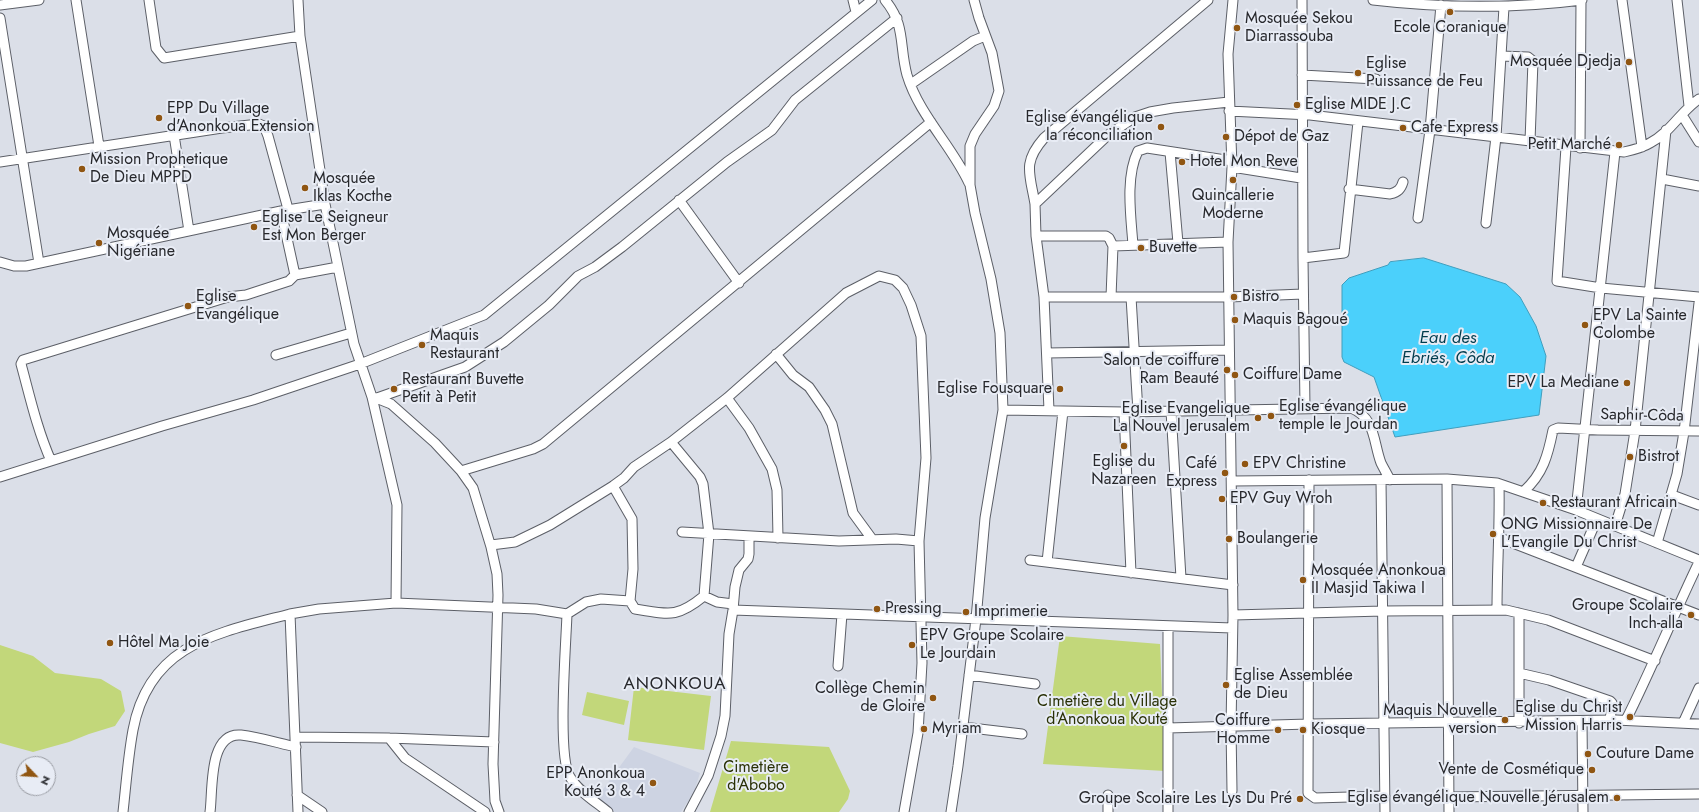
<!DOCTYPE html>
<meta charset="utf-8">
<style>
body{margin:0}
#map{position:relative;width:1699px;height:812px;overflow:hidden;background:#dbdfe8;font-family:Jost,sans-serif}
canvas{display:block}
.north{position:absolute;left:16px;top:756px;width:40px;height:40px;box-sizing:border-box;background:#e8ecf5;border:1px solid #9b9ea5;border-radius:50%;rotate:115deg;font-size:11px;font-weight:700;line-height:16px;text-align:center;color:#27282c}
.north::after{content:'';display:block;margin:auto;width:14px;height:18px;background:#905612;clip-path:polygon(50% 0,100% 100%,50% 72%,0 100%)}
</style>
<div id="map">
<canvas width="1699" height="812"></canvas>
<div class="north">N</div>
</div>
<script>
const g = document.querySelector('canvas').getContext('2d');
g.lineJoin = 'round';
function paint(path, color) {
  g.fillStyle = color;
  g.fill(path, 'evenodd');
}
function trace(path, color, width, dash) {
  g.strokeStyle = color;
  g.lineWidth = width;
  g.lineCap = dash ? 'butt' : 'round';
  g.setLineDash(dash || []);
  g.stroke(path);
}
function drawText(font, color, halo, rows, align = 'center') {
  g.font = font + ' Jost,sans-serif';
  g.lineWidth = 4;
  g.setLineDash([]);
  g.textBaseline = 'middle';
  g.strokeStyle = halo;
  g.fillStyle = color;
  for (const [text, x, y, turn = 0] of rows) {
    g.save();
    g.translate(x, y);
    g.rotate((+turn || 0) * Math.PI / 180);
    g.textAlign = isNaN(turn) ? turn : align;
    if (halo) g.strokeText(text, 0, 0);
    g.fillText(text, 0, 0);
    g.restore();
  }
}
paint(new Path2D(`
 M634 747 700 773 694 792 681 812H615L596 799Z`), '#cdd3e2');
paint(new Path2D(`
 M1060 636 1160 644 1165 771 1043 764Z
 M0 645 33 656 55 673 101 679 121 691 125 711 115 726 89 734 69 742 33 752 0 743Z
 M634 687 711 696 704 750 628 740Z
 M587 692 629 701 624 725 582 715Z
 M731 741 829 747 850 791 848 799 839 812H710Z`), '#c2d77a');
const water = new Path2D(`
 M1424 258 1506 284 1520 297 1536 326 1546 356 1539 415 1395 437 1374 377 1344 362 1342 357V285L1349 278 1388 265 1390 262Z`);
paint(water, '#4bd0fb');
trace(water, '#409ebd', 1);
const minor = new Path2D(`
 M76 0 99 146
 M149 0 156 48 164 58 300 36
 M298 0 300 36 325 204 354 344 372 397 397 505 396 603
 M853 0 856 12
 M885 0C906 25 899 46 907 75 919 115 952 146 969 183
 M1302 0 1303 258 1344 253 1358 122
 M1373 0C1442 8 1512 9 1582 0
 M1622 0 1642 147
 M1677 0 1689 106
 M0 5 39 0
 M0 18 39 263
 M1501 56 1528 57 1533 61 1530 141
 M1302 75 1376 79
 M911 84 973 41 985 36
 M1229 111 1310 115 1624 152C1633 150 1642 148 1650 143 1670 133 1681 111 1699 99
 M1682 115 1699 142
 M174 135 189 231
 M1566 147 1557 281 1601 288 1699 297
 M1580 148 1581 0
 M1170 152 1178 243
 M0 162 222 128 259 124 264 126 268 136 288 209
 M1232 167 1301 178
 M1662 179 1699 186
 M1349 189 1390 194C1398 192 1401 189 1403 182
 M679 200 739 283
 M1035 204C1030 174 1022 163 1044 138L1208 0
 M281 211 295 275
 M1418 218 1430 130 1441 5
 M1486 223 1496 137 1504 7
 M1036 236H1106L1109 238 1113 246 1228 242
 M1133 245C1131 217 1125 177 1138 151L1147 148 1232 161
 M1303 258 1305 408
 M0 262 14 266H26L281 211 325 204
 M1044 297H1229L1303 294
 M1111 297 1113 246
 M1131 297 1138 412
 M1047 353 1229 350
 M776 354 793 375 809 387 825 410 832 424 853 513 872 539
 M276 355 351 333
 M376 398 391 404 435 443 461 471 473 488 491 547 497 574 498 595 493 764 495 801 499 812
 M377 398 465 367 504 342 549 305 578 276 595 267 622 247 727 162 772 130 795 100 897 18
 M727 398 749 428 772 469 777 490 778 538
 M1003 410 1124 412 1351 408C1376 418 1373 442 1381 463 1384 469 1387 474 1390 480
 M1049 410 1044 297 1036 236 1035 204 1108 135 1135 117 1150 112 1173 108 1229 102
 M1171 411 1181 578
 M1124 412 1131 573
 M51 461C37 429 30 397 21 364L23 360 228 297 246 295 289 281 295 275 338 267
 M461 471 533 449 543 444 931 122
 M0 477 162 426 253 400 360 364 484 315 872 0
 M1447 479 1449 812
 M1309 480 1308 793 1315 798 1385 796
 M1381 480 1385 812
 M1232 481 1447 479 1497 483 1576 510 1699 560
 M613 486 632 519 633 569 630 601 635 609C668 614 676 619 704 596L709 534 703 484 700 477 671 442 727 398 846 293 879 276 895 280 903 288 911 305 921 336 926 458 919 541 922 663 918 733 904 812
 M1524 491C1543 474 1548 455 1553 430L1558 428 1598 430 1699 431
 M1672 495 1699 505
 M1576 510 1615 152
 M1615 526 1625 494 1635 431 1666 130
 M682 532 839 541 896 539 919 541
 M1500 538 1699 615
 M1657 543 1677 474 1684 432 1699 303
 M491 545 515 542 550 525 613 486 624 478 634 467 671 442
 M1030 560 1233 585
 M1047 562 1063 411
 M1576 567 1597 519
 M704 596 717 602 733 604
 M733 610 1232 628
 M1497 610C1497 568 1500 526 1499 484
 M1519 613V723
 M567 614C566 644 557 757 570 777 578 791 596 802 608 812
 M1233 615 1383 611 1506 610 1548 620 1655 661
 M1168 626V812
 M838 666 842 614
 M1519 673 1549 680 1610 701 1612 703 1610 721
 M969 675 1035 684
 M1626 720C1652 668 1674 614 1699 562
 M1582 722 1583 812
 M1683 723 1699 688
 M963 727 1022 734
 M1168 728 1309 724 1616 720 1699 724
 M296 737 389 738 494 742
 M389 738 405 758 485 812
 M1232 791 1231 727 1233 615 1228 242 1232 167 1228 54 1233 0
 M297 795 322 812
 M1108 795V812
 M1449 797 1699 794
 M123 812C126 785 128 757 133 730 149 644 217 633 290 614
 M210 812C213 791 208 732 241 735 259 737 278 743 296 747
 M298 812 290 614 319 609 396 603 536 609 567 614 586 602 601 599 630 601
 M689 812 708 776 721 736 725 716 729 634 733 610 735 587 739 570 748 559 749 554V537
 M951 812 958 766 976 619 985 518 1003 410 1000 333 991 279 975 213 970 185V146L975 134 994 106 999 91 992 53 979 18 974 0`);
trace(minor, '#5c5f67', 11);
trace(minor, '#fff', 9);
for (const [x, y, r, color] of [
 [1450,12,4,"#905612"],
 [1237,28,4,"#905612"],
 [1629,62,4,"#905612"],
 [1358,73,4,"#905612"],
 [1297,105,4,"#905612"],
 [159,118,4,"#905612"],
 [1161,127,4,"#905612"],
 [1403,128,4,"#905612"],
 [1226,137,4,"#905612"],
 [1619,145,4,"#905612"],
 [1182,162,4,"#905612"],
 [82,169,4,"#905612"],
 [1233,180,4,"#905612"],
 [305,188,4,"#905612"],
 [254,227,4,"#905612"],
 [99,243,4,"#905612"],
 [1141,248,4,"#905612"],
 [1234,297,4,"#905612"],
 [188,306,4,"#905612"],
 [1235,320,4,"#905612"],
 [1585,325,4,"#905612"],
 [422,345,4,"#905612"],
 [1227,370,4,"#905612"],
 [1235,375,4,"#905612"],
 [1627,383,4,"#905612"],
 [394,389,4,"#905612"],
 [1060,389,4,"#905612"],
 [1271,416,4,"#905612"],
 [1258,418,4,"#905612"],
 [1124,446,4,"#905612"],
 [1630,457,4,"#905612"],
 [1245,464,4,"#905612"],
 [1225,473,4,"#905612"],
 [1222,499,4,"#905612"],
 [1543,503,4,"#905612"],
 [1493,534,4,"#905612"],
 [1229,539,4,"#905612"],
 [1303,580,4,"#905612"],
 [877,609,4,"#905612"],
 [966,612,4,"#905612"],
 [1691,615,4,"#905612"],
 [110,643,4,"#905612"],
 [912,645,4,"#905612"],
 [1226,685,4,"#905612"],
 [933,698,4,"#905612"],
 [1630,717,4,"#905612"],
 [1505,720,4,"#905612"],
 [924,729,4,"#905612"],
 [1278,730,4,"#905612"],
 [1303,730,4,"#905612"],
 [1588,754,4,"#905612"],
 [1592,770,4,"#905612"],
 [653,783,4,"#905612"],
 [1617,798,4,"#905612"],
 [1300,799,4,"#905612"]
]) {
  const dot = new Path2D();
  dot.arc(x, y, r, 0, 2 * Math.PI);
  g.fillStyle = color;
  g.fill(dot);
  trace(dot, '#e8ecf5', 1.5);
}
drawText('16px', '#27282c', '#e8ecf5', [
 ["Mosquée Sekou",1245,19],
 ["Diarrassouba",1245,37],
 ["Ecole Coranique",1450,28,"center"],
 ["Mosquée Djedja",1621,62,"right"],
 ["Eglise",1366,64],
 ["Puissance de Feu",1366,82],
 ["Eglise MIDE J.C",1305,105],
 ["EPP Du Village",167,109],
 ["d'Anonkoua Extension",167,127],
 ["Eglise évangélique",1153,118,"right"],
 ["la réconciliation",1153,136,"right"],
 ["Cafe Express",1411,128],
 ["Dépot de Gaz",1234,137],
 ["Petit Marché",1611,145,"right"],
 ["Mission Prophetique",90,160],
 ["De Dieu MPPD",90,178],
 ["Hotel Mon Reve",1190,162],
 ["Mosquée",313,179],
 ["Iklas Kocthe",313,197],
 ["Quincallerie",1233,196,"center"],
 ["Moderne",1233,214,"center"],
 ["Eglise Le Seigneur",262,218],
 ["Est Mon Berger",262,236],
 ["Mosquée",107,234],
 ["Nigériane",107,252],
 ["Buvette",1149,248],
 ["Eglise",196,297],
 ["Evangélique",196,315],
 ["Bistro",1242,297],
 ["EPV La Sainte",1593,316],
 ["Colombe",1593,334],
 ["Maquis Bagoué",1243,320],
 ["Maquis",430,336],
 ["Restaurant",430,354],
 ["Salon de coiffure",1219,361,"right"],
 ["Ram Beauté",1219,379,"right"],
 ["Coiffure Dame",1243,375],
 ["Restaurant Buvette",402,380],
 ["Petit à Petit",402,398],
 ["EPV La Mediane",1619,383,"right"],
 ["Eglise Fousquare",1052,389,"right"],
 ["Eglise évangélique",1279,407],
 ["temple le Jourdan",1279,425],
 ["Eglise Evangelique",1250,409,"right"],
 ["La Nouvel Jerusalem",1250,427,"right"],
 ["Bistrot",1638,457],
 ["Eglise du",1124,462,"center"],
 ["Nazareen",1124,480,"center"],
 ["Café",1217,464,"right"],
 ["Express",1217,482,"right"],
 ["EPV Christine",1253,464],
 ["EPV Guy Wroh",1230,499],
 ["Restaurant Africain",1551,503],
 ["ONG Missionnaire De",1501,525],
 ["L'Evangile Du Christ",1501,543],
 ["Boulangerie",1237,539],
 ["Mosquée Anonkoua",1311,571],
 ["II Masjid Takiwa I",1311,589],
 ["Groupe Scolaire",1683,606,"right"],
 ["Inch-alla",1683,624,"right"],
 ["Pressing",885,609],
 ["Imprimerie",974,612],
 ["EPV Groupe Scolaire",920,636],
 ["Le Jourdain",920,654],
 ["Hôtel Ma Joie",118,643],
 ["Eglise Assemblée",1234,676],
 ["de Dieu",1234,694],
 ["Collège Chemin",925,689,"right"],
 ["de Gloire",925,707,"right"],
 ["Eglise du Christ",1622,708,"right"],
 ["Mission Harris",1622,726,"right"],
 ["Maquis Nouvelle",1497,711,"right"],
 ["version",1497,729,"right"],
 ["Coiffure",1270,721,"right"],
 ["Homme",1270,739,"right"],
 ["Myriam",932,729],
 ["Kiosque",1311,730],
 ["Couture Dame",1596,754],
 ["Vente de Cosmétique",1584,770,"right"],
 ["EPP Anonkoua",645,774,"right"],
 ["Kouté 3 & 4",645,792,"right"],
 ["Eglise évangélique Nouvelle Jérusalem",1609,798,"right"],
 ["Groupe Scolaire Les Lys Du Pré",1292,799,"right"]
], 'left');
drawText('16px', '#27282c', '#e8ecf5', [
 ["Saphir-Côda",1642,416,1]
]);
drawText('16px', '#293005', '#e8ecf5', [
 ["Cimetière du Village",1107,702],
 ["d'Anonkoua Kouté",1107,720],
 ["Cimetière",756,768],
 ["d'Abobo",756,786]
]);
drawText('italic 17px', '#003c4d', '#e8ecf5', [
 ["Eau des",1448,339],
 ["Ebriés, Côda",1448,359]
]);
g.letterSpacing = '1px';
drawText('17px', '#27282c', '#e8ecf5', [
 ["ANONKOUA",675,685]
]);
g.letterSpacing = '0px';
</script>
